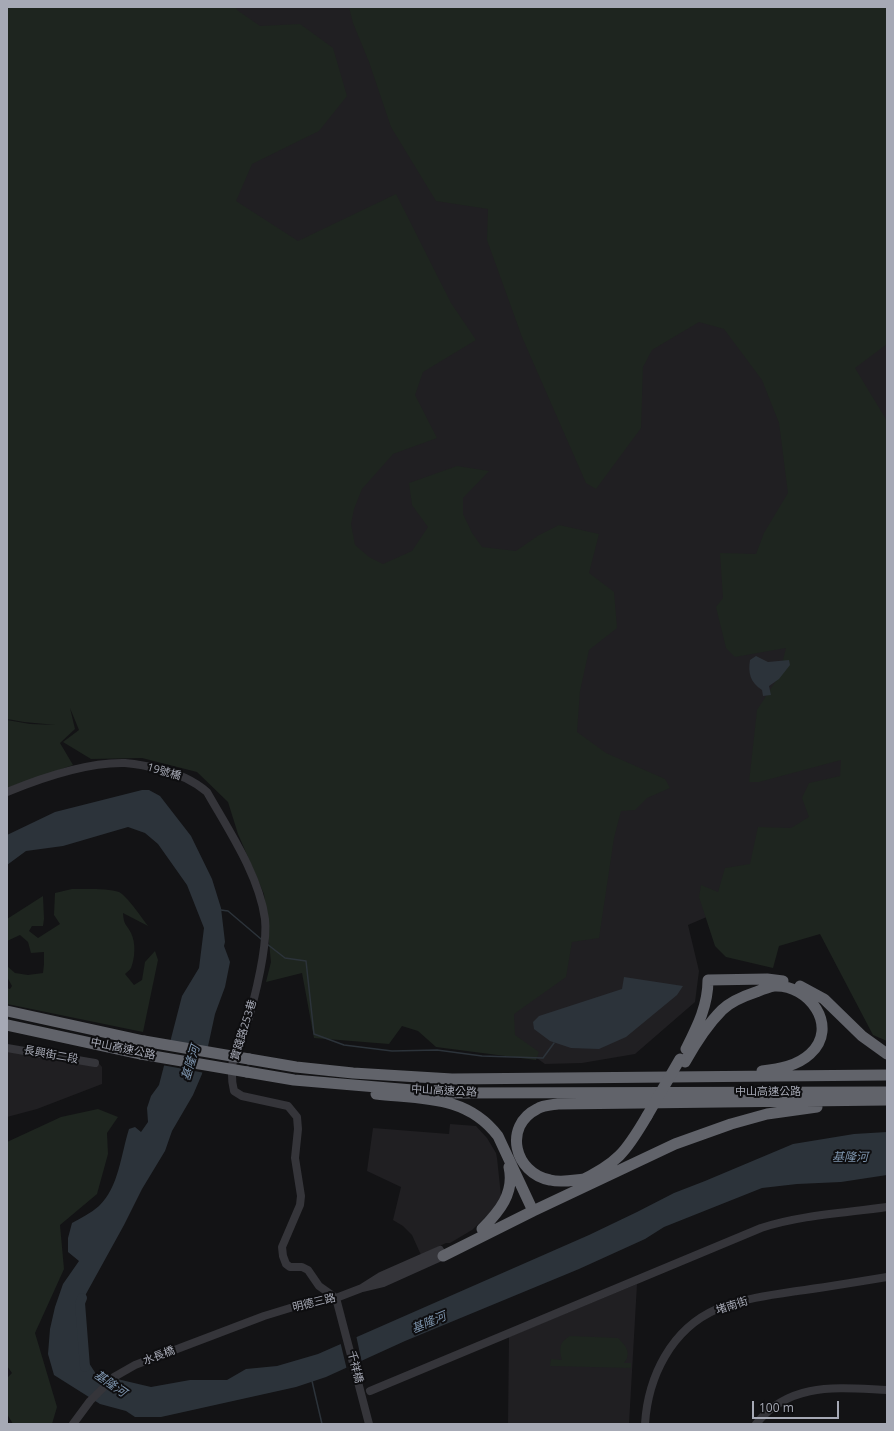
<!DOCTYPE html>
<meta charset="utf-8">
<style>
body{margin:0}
#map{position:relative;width:894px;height:1431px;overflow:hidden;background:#131315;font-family:"Open Sans",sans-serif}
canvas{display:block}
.frame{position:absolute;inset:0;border:8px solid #a6a9b5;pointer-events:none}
.scale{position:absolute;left:752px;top:1401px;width:87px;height:18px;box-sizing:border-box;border:2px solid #a6a9b5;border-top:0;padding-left:5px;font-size:12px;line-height:14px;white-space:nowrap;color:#a6a9b5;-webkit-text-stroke:3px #0e0e10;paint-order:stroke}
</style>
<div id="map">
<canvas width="894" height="1431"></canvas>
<div class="frame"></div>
<div class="scale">100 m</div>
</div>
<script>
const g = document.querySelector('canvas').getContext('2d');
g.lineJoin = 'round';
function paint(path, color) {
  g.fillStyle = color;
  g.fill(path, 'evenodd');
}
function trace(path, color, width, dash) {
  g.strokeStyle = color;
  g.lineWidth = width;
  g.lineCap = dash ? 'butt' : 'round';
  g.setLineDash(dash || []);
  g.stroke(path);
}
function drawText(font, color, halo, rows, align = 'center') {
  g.font = font + ' "Open Sans","Noto Sans TC",sans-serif';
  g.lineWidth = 4;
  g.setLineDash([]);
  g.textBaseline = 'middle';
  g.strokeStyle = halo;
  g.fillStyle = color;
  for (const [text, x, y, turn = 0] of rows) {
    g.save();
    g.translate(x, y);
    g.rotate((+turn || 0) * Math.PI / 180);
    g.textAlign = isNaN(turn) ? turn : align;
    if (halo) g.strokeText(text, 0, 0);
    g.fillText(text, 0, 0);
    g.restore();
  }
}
paint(new Path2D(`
 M187 7H410L887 236V941L781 885 688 925 699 971 695 1002 635 1054 582 1063 545 1064 426 978 313 537Z
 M7 1048 96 1060 102 1067V1084L37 1109 7 1117Z
 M450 1124 476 1126 487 1138 496 1153 497 1158 501 1196 499 1202 493 1210 472 1230 450 1243H446L421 1255 412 1235 403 1226 393 1220 401 1187 367 1171 373 1128 449 1134Z
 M637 1284 629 1424H508L509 1337Z`), '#201f22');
paint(new Path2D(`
 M7 7H236L237 10 260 26 300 24 333 48 347 96 319 131 252 164 236 201 298 241 396 194 451 303 476 340 423 372 415 395 437 438 393 454 362 489 354 509 351 524 355 545 369 557 383 564 412 551 428 527 412 505 409 483 457 466 489 471 463 498V514L472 533 482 547 516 551 539 535 559 525 599 534 589 573 614 592 617 628 589 650 580 691 577 732 606 753 665 779 670 788 647 798 635 810 621 811 614 838 599 938 572 942 566 977 514 1014 515 1035 539 1052 536 1060 436 1047 418 1031 402 1026 389 1044 314 1038 302 973 266 982 271 962 264 894 238 834 228 802 197 772 142 758 91 759 63 742 79 730 70 708 75 729 60 743 73 765 7 788V720L30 724 56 725 24 722 7 719Z
 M349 7H887V344L855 368 887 421V1041L873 1035 820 934 779 946 773 968 726 957 715 946 699 897 701 885 718 892 725 868 750 864 758 827 791 828 809 817 802 798 809 783 840 776 841 760 759 782H749L757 710 779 676 786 648 735 657 726 648 716 607 723 598 720 553 756 554 764 533 788 493 779 423 762 380 724 329 699 322 652 350 643 367 641 428 596 489 586 483 522 337 487 240 488 209 436 201 391 127 369 62 353 23Z
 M72 889C83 889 109 888 119 892 127 896 142 918 148 926L123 913C124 926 126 923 131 933 136 943 135 958 131 968 130 970 127 972 125 974L134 985 142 980 145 962 155 951 158 960 143 1032 7 1004V988L10 989 12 986 7 977V966L15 973 28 975 43 973 44 964V952L31 953 28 942 20 935 7 941V919L43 896 44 919 43 926H32L29 931 38 938 60 924 54 915 55 893Z
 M98 1109 118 1117 107 1133 108 1154 97 1194 60 1225 64 1269 35 1333 57 1407 52 1424H13L7 1414V1378L12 1373 7 1366V1142L61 1117Z
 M570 1336 618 1338C626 1346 632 1353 624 1363H631V1368L550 1366 551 1359 562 1360C559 1349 559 1342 570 1336Z`), '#1e251f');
paint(new Path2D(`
 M756 656 768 662 789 660 790 665 779 679 769 686 771 695 763 696 762 690C750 682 748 673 750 660Z
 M142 790H149L160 796 191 836 212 879 221 908 225 942 224 946 230 962 225 987 215 1014 202 1074 193 1095 172 1131 165 1151 142 1189 124 1225 81 1303 80 1349 96 1374 151 1387 190 1380H227L246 1369 277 1366 318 1354 589 1235 637 1212 674 1193 705 1181 793 1144 854 1134 887 1132V1175L841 1182 797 1184 762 1188 664 1227 645 1239 579 1269 405 1341 326 1377 296 1387 161 1417H135L126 1411 100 1404 54 1375 48 1354 50 1329 55 1307 63 1284 79 1261 68 1252V1238L72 1223C81 1218 91 1213 99 1206 119 1187 121 1154 129 1129L135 1127 141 1132 148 1122 147 1108 151 1096 159 1085 182 996 199 968 204 928 187 885 158 844 145 833 128 827 63 846 26 851 7 865V835L55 812Z
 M624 977 683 986 677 995 626 1037 599 1049 571 1048 550 1041 534 1029 533 1022 539 1016 622 989Z`), '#2c333a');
paint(new Path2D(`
 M168 1042 210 1049 205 1073 162 1065Z
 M356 1335 362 1363 347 1370 340 1341Z`), '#131315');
trace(new Path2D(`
 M221 910 228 911 261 939
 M267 944 285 958 306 961 314 1034 344 1045 392 1051 437 1050 482 1056 543 1058 554 1043
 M312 1381 322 1424`), '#2c333a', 1.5);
trace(new Path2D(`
 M82 1298 80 1303 85 1367`), '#2c333a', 10);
trace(new Path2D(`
 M7 792C41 778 88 762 125 763 136 764 148 766 158 769 177 773 193 780 207 792 229 831 259 875 265 919 268 946 256 992 249 1018 245 1030 238 1040 235 1052 231 1064 231 1080 234 1091L242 1096 288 1106 297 1117 298 1129 295 1158 301 1196 300 1205 282 1247 283 1256 286 1264 290 1267H302L308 1270 319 1286 336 1298
 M7 1048 95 1063
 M336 1298 369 1424
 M370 1391 761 1228C801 1215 845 1213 887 1207
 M73 1424 90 1401 114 1377 135 1365 264 1316 313 1301 336 1298 362 1288 383 1283 443 1256 440 1250 381 1276 362 1288
 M645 1424C648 1377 671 1329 717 1309 742 1299 770 1295 797 1291 827 1287 857 1282 887 1277
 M756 1424C790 1381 838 1388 887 1390`), '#35353a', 8);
trace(new Path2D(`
 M800 986 824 999 862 1036 887 1054
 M7 1011 144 1041
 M7 1025 141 1054
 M686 1049C697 1027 708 1006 708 980L767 979 783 981
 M249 1059 296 1067 353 1073 452 1079 887 1075
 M685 1062C695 1044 707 1025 722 1010 731 1001 744 996 756 992 761 990 768 987 774 986 809 984 840 1027 810 1054 797 1066 779 1069 762 1071
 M247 1072 294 1080 448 1093 887 1092
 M376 1094C422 1099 467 1095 498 1136L533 1211
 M584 1179C573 1180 562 1183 550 1180 514 1173 503 1126 537 1109 543 1105 551 1105 558 1104L887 1100
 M578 1182C617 1164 626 1152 647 1116
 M482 1229C499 1212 515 1193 509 1167
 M443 1256 533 1211 675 1144 731 1124 767 1114 817 1107`), '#61636a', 11);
trace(new Path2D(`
 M144 1041 249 1059
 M141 1054 247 1072
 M647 1116 680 1059`), '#61636a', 11);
drawText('11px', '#a6a9b5', '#0e0e10', [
 ["19號橋",164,772,16],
 ["實踐路253巷",244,1030,-73],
 ["中山高速公路",123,1049,12],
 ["長興街二段",51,1055,10],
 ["中山高速公路",444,1091,3],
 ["中山高速公路",768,1092],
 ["明德三路",314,1303,-14],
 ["堵南街",732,1306,-18],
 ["水長橋",159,1356,-21],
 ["千祥橋",355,1367,76]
]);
drawText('italic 12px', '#7e95ae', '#0e0e10', [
 ["基隆河",191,1063,-73],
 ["基隆河",850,1158],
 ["基隆河",429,1323,-23],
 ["基隆河",110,1384,35]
]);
</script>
